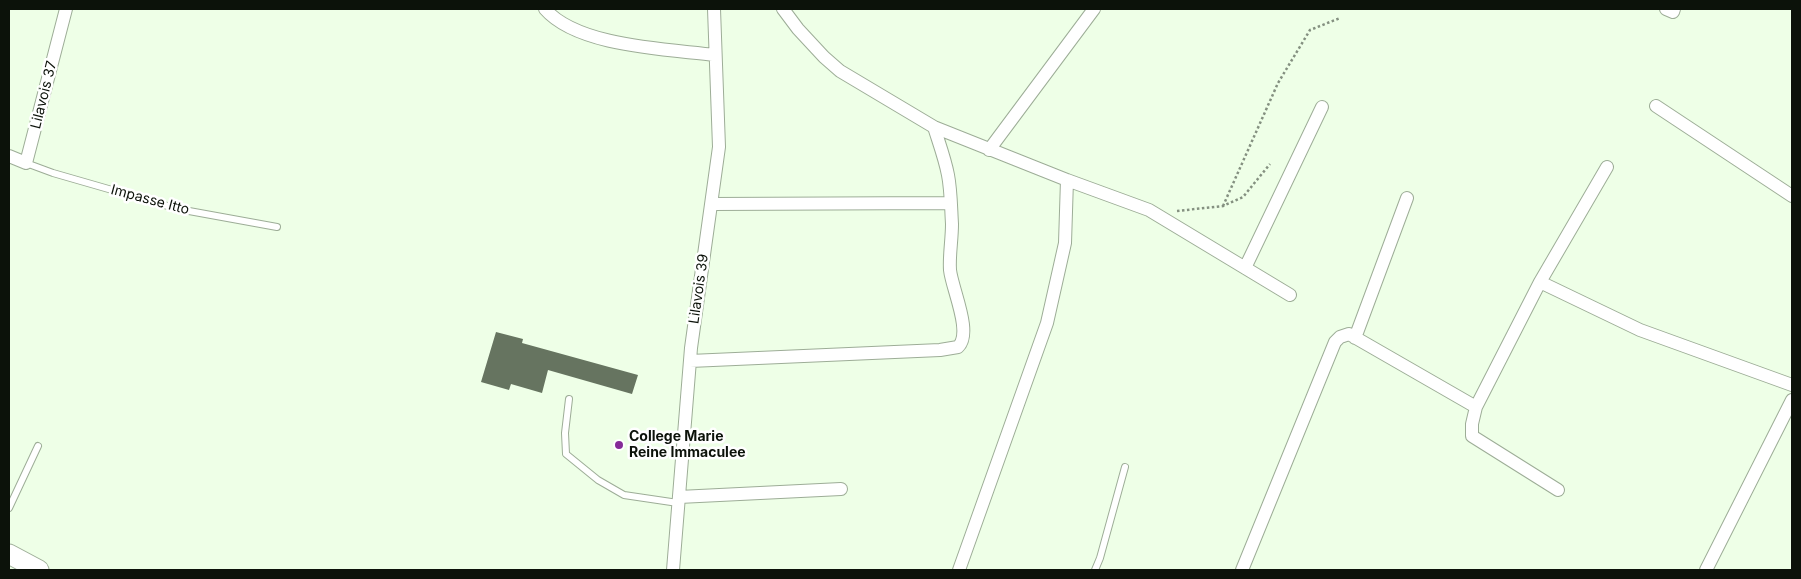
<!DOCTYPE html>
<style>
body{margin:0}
#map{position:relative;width:1801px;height:579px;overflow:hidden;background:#eeffe7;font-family:Inter,sans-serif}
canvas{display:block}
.frame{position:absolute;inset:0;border:10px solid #0c120a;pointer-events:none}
</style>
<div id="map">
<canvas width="1801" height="579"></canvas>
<div class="frame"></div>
</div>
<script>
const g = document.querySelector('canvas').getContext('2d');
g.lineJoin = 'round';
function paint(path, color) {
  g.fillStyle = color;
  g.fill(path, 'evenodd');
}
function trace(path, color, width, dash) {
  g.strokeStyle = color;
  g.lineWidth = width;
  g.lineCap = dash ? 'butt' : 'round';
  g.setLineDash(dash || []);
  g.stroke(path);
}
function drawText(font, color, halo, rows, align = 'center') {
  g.font = font + ' Inter,sans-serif';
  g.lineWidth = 5;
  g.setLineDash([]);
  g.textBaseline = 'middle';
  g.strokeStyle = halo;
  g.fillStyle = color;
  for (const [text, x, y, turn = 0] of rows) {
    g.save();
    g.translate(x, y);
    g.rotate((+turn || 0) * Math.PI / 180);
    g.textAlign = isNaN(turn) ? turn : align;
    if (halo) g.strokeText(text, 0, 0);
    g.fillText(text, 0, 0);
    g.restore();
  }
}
paint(new Path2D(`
 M496 332 523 339 522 343 638 375 632 394 548 370 542 393 511 384 509 390 481 382Z`), '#667460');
const lane = new Path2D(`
 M26 163 53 173 178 209 277 227
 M569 399 565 433 566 454 598 480 624 495 678 503
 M9 508 38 446
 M1095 570 1100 558 1125 467`);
const street = new Path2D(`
 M545 9C578 47 668 49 715 55
 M783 9 798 29 824 57 840 71 934 127 1067 180 1149 210 1290 295
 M1666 9 1673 12 1674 9
 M1656 106 1792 196
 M989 150 1094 9
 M9 156 26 163 66 9
 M711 204 950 203
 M1245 268 1322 107
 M1540 282 1640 330 1792 385
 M1355 338 1407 198
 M690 361 940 350 958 347C973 333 952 289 950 270 949 255 952 240 952 224 951 208 951 190 948 175 945 159 939 143 934 127
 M1558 490 1472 436V424L1476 407 1540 282 1607 167
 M679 497 841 489
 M673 570 691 348 719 147 714 9
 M959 570 1047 323 1065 243 1067 180
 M1242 570 1335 342 1340 337 1349 334 1476 407
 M1706 570 1792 400`);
const secondary = new Path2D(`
 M9 554 39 570`);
trace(lane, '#9dad97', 8);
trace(street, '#9dad97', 14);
trace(secondary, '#9dad97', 21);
trace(new Path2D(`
 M1223 206 1278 83 1310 30 1340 18
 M1177 211 1223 206 1243 197 1270 164`), '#849080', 2.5, [2.5, 2.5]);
trace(lane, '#fff', 6);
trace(street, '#fff', 12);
trace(secondary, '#fff', 19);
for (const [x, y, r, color] of [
 [619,445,5,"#852b97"]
]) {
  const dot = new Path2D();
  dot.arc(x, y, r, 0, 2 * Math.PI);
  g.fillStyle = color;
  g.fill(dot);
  trace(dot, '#fff', 2);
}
drawText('14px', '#0c120a', '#fff', [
 ["Lilavois 37",44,95,-76],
 ["Impasse Itto",150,200,15],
 ["Lilavois 39",699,289,-82]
]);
drawText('bold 14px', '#0c120a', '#fff', [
 ["College Marie",629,437],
 ["Reine Immaculee",629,453]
], 'left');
</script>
